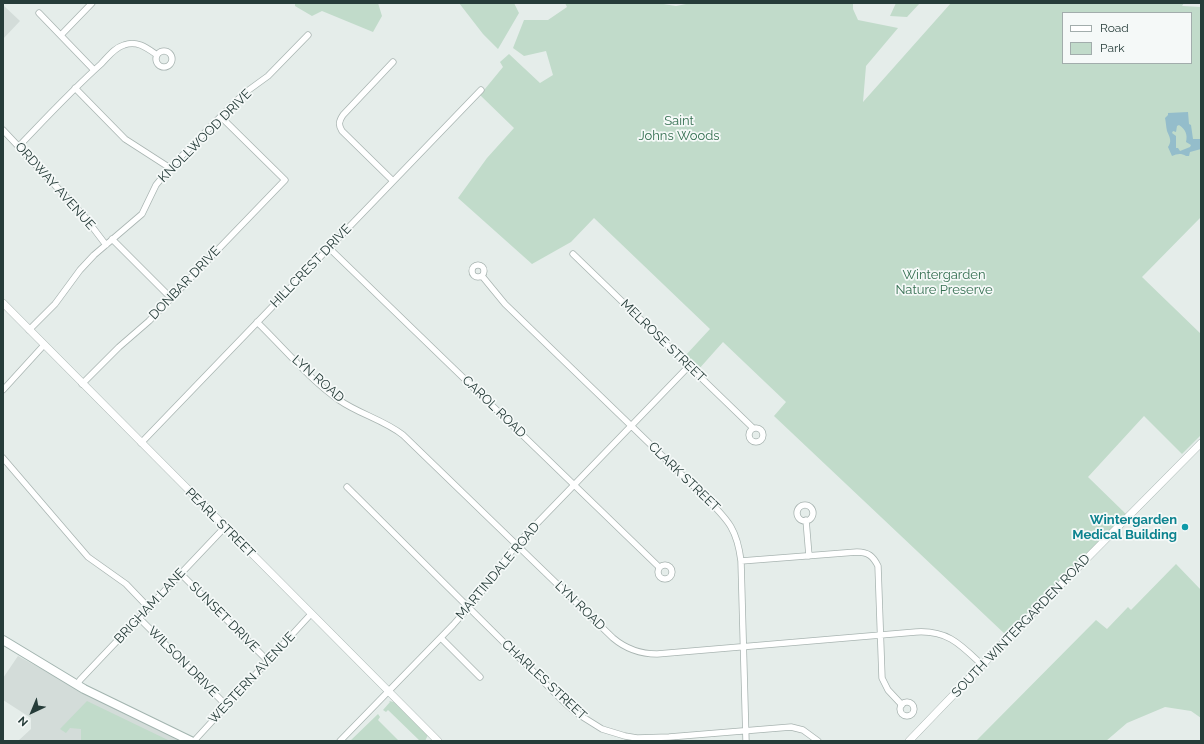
<!DOCTYPE html>
<style>
body{margin:0}
#map{position:relative;width:1204px;height:744px;overflow:hidden;background:#e5edea;font-family:Raleway,sans-serif}
canvas{display:block}
.frame{position:absolute;inset:0;border:4px solid #263c39;pointer-events:none}
.legend{position:absolute;left:1062px;top:12px;width:130px;height:52px;box-sizing:border-box;background:#f5f9f8;border:1px solid #a2adac;margin:0;padding:5px 7px;list-style:none;font-size:12px;color:#263c39}
.legend li{display:flex;align-items:center;gap:8px;height:20px}
.legend b{width:20px;border:1px solid #a2adac}
.north{position:absolute;left:12px;top:692px;width:40px;height:40px;-webkit-text-stroke:3px #f5f9f8;paint-order:stroke;rotate:224deg;font-size:11px;font-weight:700;line-height:16px;text-align:center;color:#263c39}
.north::after{content:'';display:block;margin:auto;width:14px;height:18px;background:#263c39;clip-path:polygon(50% 0,100% 100%,50% 72%,0 100%)}
</style>
<div id="map">
<canvas width="1204" height="744"></canvas>
<div class="frame"></div>
<ul class="legend">
<li><b style="height:5px;background:#fff"></b>Road</li>
<li><b style="height:11px;background:#c1dbca"></b>Park</li>
</ul>
<div class="north">N</div>
</div>
<script>
const g = document.querySelector('canvas').getContext('2d');
g.lineJoin = 'round';
function paint(path, color) {
  g.fillStyle = color;
  g.fill(path, 'evenodd');
}
function trace(path, color, width, dash) {
  g.strokeStyle = color;
  g.lineWidth = width;
  g.lineCap = dash ? 'butt' : 'round';
  g.setLineDash(dash || []);
  g.stroke(path);
}
function drawText(font, color, halo, rows, align = 'center') {
  g.font = font + ' Raleway,sans-serif';
  g.lineWidth = 3.5;
  g.setLineDash([]);
  g.textBaseline = 'middle';
  g.strokeStyle = halo;
  g.fillStyle = color;
  for (const [text, x, y, turn = 0] of rows) {
    g.save();
    g.translate(x, y);
    g.rotate((+turn || 0) * Math.PI / 180);
    g.textAlign = isNaN(turn) ? turn : align;
    if (halo) g.strokeText(text, 0, 0);
    g.fillText(text, 0, 0);
    g.restore();
  }
}
paint(new Path2D(`
 M3 5 20 21 3 39Z
 M18 656 89 695 185 741H18L31 729V718L3 700V678Z`), '#d3dcd9');
paint(new Path2D(`
 M295 3H378L382 16 373 32 322 11 312 16 295 6Z
 M459 3H514L519 13 498 49 483 34Z
 M565 3H657L676 6 691 3H853V9L858 20 898 28 866 66 863 102 951 3H1184L1182 6 1201 7V217L1142 277 1201 334V435L1182 454 1144 416 1088 477 1127 515 1007 636 774 416 786 402 723 342 698 370 685 356 710 329 594 218 571 242 532 264 458 198 487 158 514 128 480 95 503 67 500 62 509 54 540 83 553 75 546 51 524 56 513 48 524 20H548L567 7ZM1063 13H1191V63H1063Z
 M896 3H920L907 17 890 16Z
 M1176 564 1201 590V718L1191 711 1165 707 1127 723 1106 741H976L1096 620 1107 629 1128 607 1131 610Z
 M87 701 170 741H81V729L70 728 66 733 60 729Z
 M389 701 394 702 428 735 425 741H420L388 710 386 712 383 710 390 702Z
 M378 714 380 717 378 720 399 741H350Z`), '#c1dbca');
paint(new Path2D(`
 M1188 112 1189 124 1191 125 1193 139H1201V149L1190 152 1189 156H1186C1181 153 1177 154 1172 156L1168 147C1172 141 1170 138 1167 131 1166 127 1166 122 1165 118L1168 115V113ZM1179 125C1185 129 1188 134 1186 142L1191 145 1190 147 1180 151 1178 148H1176V136L1172 133 1173 131 1176 132 1177 126Z`), '#94bdcb');
const minor = new Path2D(`
 M39 13 94 70
 M61 35 92 3
 M156 59a8 8 0 1 1 16 0a8 8 0 1 1-16 0Z
 M75 88 125 139 170 168
 M3 130 84 216 106 245
 M19 146C46 118 72 90 101 64 108 57 114 48 124 45 137 40 147 48 157 55
 M393 181 342 131C338 125 339 121 343 115L393 62
 M112 239 171 298
 M328 247 659 567
 M573 254 753 428
 M472 271a6 6 0 1 1 12 0a6 6 0 1 1-12 0Z
 M482 276 505 304 708 500C729 521 737 530 741 561L746 741
 M257 322C283 347 310 380 339 400 359 414 384 420 403 435L613 638C626 649 639 654 657 654L916 632C948 630 961 645 982 665
 M29 330 55 304 80 270 94 255 142 214 156 185 170 168 234 103 246 92 268 76 308 35
 M82 384 119 347 149 321 285 180 221 117
 M3 390 44 345
 M749 435a7 7 0 1 1 14 0a7 7 0 1 1-14 0Z
 M141 443 481 90
 M3 458 88 557 126 584 148 607
 M347 487 566 704 578 714 602 729 625 736 637 738 669 737 791 727 803 730 818 741
 M797 513a8 8 0 1 1 16 0a8 8 0 1 1-16 0Z
 M806 520 809 556
 M741 561 857 552C868 552 873 556 878 566L882 678 888 690 902 705
 M658 572a7 7 0 1 1 14 0a7 7 0 1 1-14 0Z
 M180 573 268 661
 M139 618 227 706
 M441 638 480 677
 M77 685 80 680 225 527
 M900 709a7 7 0 1 1 14 0a7 7 0 1 1-14 0Z
 M194 741 311 614
 M340 741 453 625 476 599 517 544 689 366`);
const tertiary = new Path2D(`
 M3 303 438 741
 M909 741 1009 637 1201 443`);
const secondary = new Path2D(`
 M3 640 84 689 191 741`);
trace(minor, '#a8b4b1', 7);
trace(tertiary, '#a8b4b1', 8);
trace(secondary, '#a2b4af', 10);
trace(minor, '#fff', 5.5);
trace(tertiary, '#fff', 7);
trace(secondary, '#fff', 8);
for (const [x, y, r, color] of [
 [1185,527,4,"#0f9aa8"]
]) {
  const dot = new Path2D();
  dot.arc(x, y, r, 0, 2 * Math.PI);
  g.fillStyle = color;
  g.fill(dot);
  trace(dot, '#f5f9f8', 1.5);
}
drawText('13px', '#356f51', '#f5f9f8', [
 ["Saint",679,121],
 ["Johns Woods",679,136],
 ["Wintergarden",944,275],
 ["Nature Preserve",944,290]
]);
drawText('13px', '#263c39', '#f5f9f8', [
 ["KNOLLWOOD DRIVE",205,136,-45],
 ["ORDWAY AVENUE",55,186,48],
 ["HILLCREST DRIVE",311,266,-46],
 ["DONBAR DRIVE",185,283,-46],
 ["MELROSE STREET",663,341,44],
 ["LYN ROAD",318,379,41],
 ["CAROL ROAD",494,407,44],
 ["CLARK STREET",684,477,44],
 ["PEARL STREET",220,523,45],
 ["MARTINDALE ROAD",498,571,-50],
 ["BRIGHAM LANE",150,606,-47],
 ["LYN ROAD",580,606,44],
 ["SUNSET DRIVE",224,617,45],
 ["SOUTH WINTERGARDEN ROAD",1021,626,-46],
 ["WILSON DRIVE",183,662,45],
 ["WESTERN AVENUE",252,678,-47],
 ["CHARLES STREET",544,680,43]
]);
drawText('bold 13px', '#0d838f', '#f5f9f8', [
 ["Wintergarden",1177,520],
 ["Medical Building",1177,535]
], 'right');
</script>
